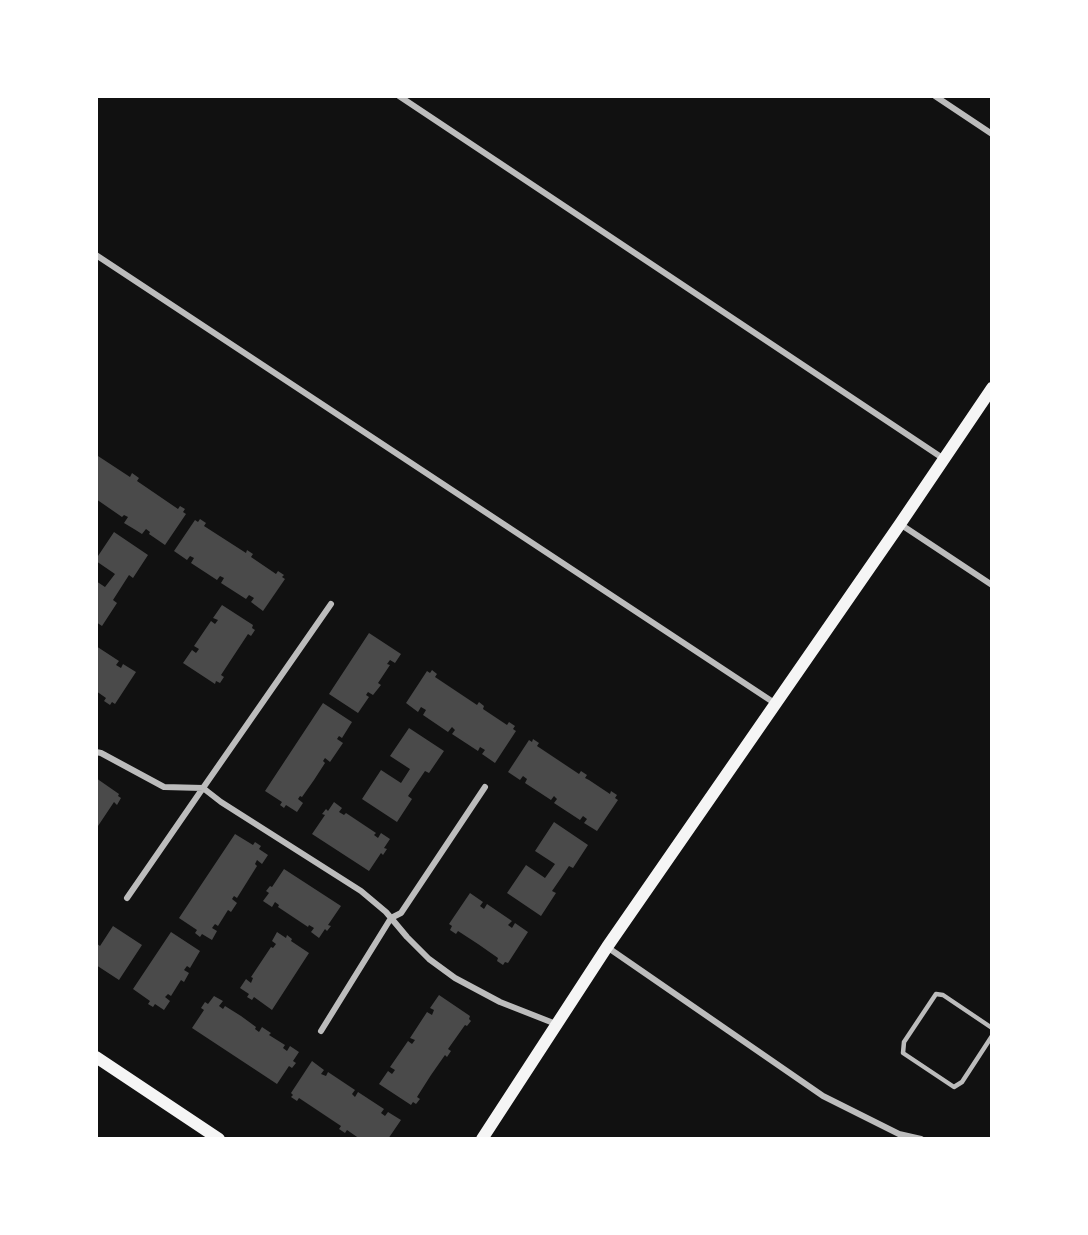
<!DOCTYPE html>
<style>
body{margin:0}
#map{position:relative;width:1088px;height:1235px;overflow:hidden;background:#111;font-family:"Fira Sans Condensed",sans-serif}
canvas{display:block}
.frame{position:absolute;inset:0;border:98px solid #fff;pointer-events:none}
</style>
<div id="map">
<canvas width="1088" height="1235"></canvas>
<div class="frame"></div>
</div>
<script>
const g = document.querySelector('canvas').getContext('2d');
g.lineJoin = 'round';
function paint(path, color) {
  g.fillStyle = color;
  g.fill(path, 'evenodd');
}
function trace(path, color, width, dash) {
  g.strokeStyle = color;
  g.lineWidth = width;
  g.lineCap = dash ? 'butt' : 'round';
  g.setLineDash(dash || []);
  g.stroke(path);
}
paint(new Path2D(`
 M98 456 130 477 132 473 139 478 137 481 178 509 180 506 185 509 183 512 186 514 165 545 149 534 150 532 146 529 142 534 134 529 124 523 128 517 124 515 122 517 96 499V459Z
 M200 519 206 523 204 526 246 553 247 550 253 554 251 557 276 574 278 571 284 575 282 577 285 579 263 611 251 602 254 598 249 595 246 599 221 583 224 578 220 576 217 580 191 563 194 558 190 556 187 560 174 551 195 520 198 522Z
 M114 532 148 555 133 578 129 575 113 600 117 603 102 626 96 622V581L105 587 115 574 96 561V559Z
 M222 605 253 625 252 628 255 630 251 636 248 634 221 675 224 677 220 683 216 681 215 684 183 663 192 650 196 653 199 649 194 646 211 621 215 624 218 620 213 618Z
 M369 633 401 654 395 663 390 660 387 664 390 665 378 683 381 685 373 695 368 692 366 695 369 697 358 713 329 694Z
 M96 646 119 661 116 665 121 668 123 664 136 672 115 704 112 702 110 705 104 701 106 698 96 691Z
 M432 670 437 674 435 677 477 705 479 702 484 706 483 709 507 725 509 722 515 726 513 729 516 731 495 763 482 754 485 750 480 747 478 751 452 734 455 730 452 727 448 732 423 715 426 710 421 707 418 712 406 703 427 671 430 673Z
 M323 703 352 722 342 738 339 736 337 739 343 743 330 762 325 758 323 761 325 763 314 780 302 797 300 796 298 799 303 803 297 812 286 805 284 808 280 805 282 802 265 791Z
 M409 728 444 751 429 773 425 771 408 796 412 799 397 822 362 799 381 770 401 783 410 769 390 756Z
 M533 739 539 743 537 746 579 774 581 771 587 775 585 778 589 780 610 794 611 791 617 795 615 798 618 800 597 831 584 823 587 819 583 816 580 820 554 803 557 799 554 796 551 800 525 783 527 779 523 776 520 780 508 772 529 740 532 742Z
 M96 778 119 794 118 796 121 798 117 805 114 802 96 829Z
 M334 802 342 808 339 812 344 815 346 813 376 833 374 835 378 838 381 833 390 839 384 848 387 849 383 855 381 853 369 871 312 834 325 815 322 814 326 809 328 811Z
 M554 822 588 845 573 868 569 866 561 878 552 891 556 893 541 916 507 893 526 865 545 878 555 864 535 851Z
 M235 834 253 845 255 842 261 846 259 849 268 855 262 864 257 860 255 864 257 866 237 898 234 896 232 899 237 903 231 912 228 910 218 926 215 924 212 928 217 931 212 940 202 934 200 937 195 933 197 930 179 918Z
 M284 869 341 906 328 925 331 926 327 931 325 929 319 938 311 932 314 928 309 925 308 927 278 907 279 905 275 902 272 907 263 901 269 893 266 891 270 886 272 887Z
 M470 893 483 902 480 906 484 909 487 904 512 921 508 925 512 928 515 923 528 932 508 963 505 962 503 965 497 961 498 958 478 944 458 931 456 934 450 930 452 926 449 924Z
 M113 926 142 945 119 980 96 965 98 961 96 959V943L100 946Z
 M171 932 200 951 190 968 187 966 184 970 189 973 184 982 181 980 171 996 168 994 165 997 170 1001 164 1010 155 1004 153 1007 148 1004 150 1001 133 989Z
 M277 932 286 938 287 935 292 939 291 941 309 953 272 1010 254 997 252 1000 247 997 249 994 240 988 246 979 251 983 253 978 251 977 271 947 273 948 276 944 272 941Z
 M439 995 470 1016 469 1019 471 1021 467 1026 465 1025 448 1049 451 1051 447 1057 445 1055 431 1075 417 1097 420 1099 416 1104 413 1102 411 1105 379 1084 388 1071 392 1074 395 1070 390 1067 408 1041 412 1044 415 1040 410 1038 427 1012 432 1015 434 1010 430 1008Z
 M214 996 223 1001 219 1006 223 1009 225 1006 241 1016 256 1027 255 1029 259 1032 262 1027 271 1033 269 1035 285 1045 283 1048 287 1051 290 1046 299 1052 293 1061 296 1063 292 1068 289 1066 277 1084 192 1028 204 1010 201 1008 205 1002 208 1004Z
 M312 1061 324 1070 321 1074 326 1076 328 1072 355 1090 352 1094 355 1097 358 1092 384 1109 381 1113 385 1116 388 1112 401 1120 388 1139H360L347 1130 345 1133 339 1129 341 1126 299 1098 297 1101 291 1097 293 1095 291 1093Z`), '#4a4a4a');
trace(new Path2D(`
 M992 1028 943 995 936 994 904 1042 903 1053 954 1087 962 1082 992 1036`), '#bcbcbc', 4.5);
trace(new Path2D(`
 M399 96 944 459
 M935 96 992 134
 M96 255 776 704
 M900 524 992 585
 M96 752 101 753 164 787 203 788 331 604
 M127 898 203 788 221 802 361 891 386 912 407 937 429 959 455 978 500 1002 556 1024
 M607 947 823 1096 899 1134 921 1139
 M321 1031 391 918 401 913 485 787`), '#bcbcbc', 6);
trace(new Path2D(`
 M96 1057 219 1139
 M482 1139 607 947 900 524 992 388`), '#f5f5f5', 12);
</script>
